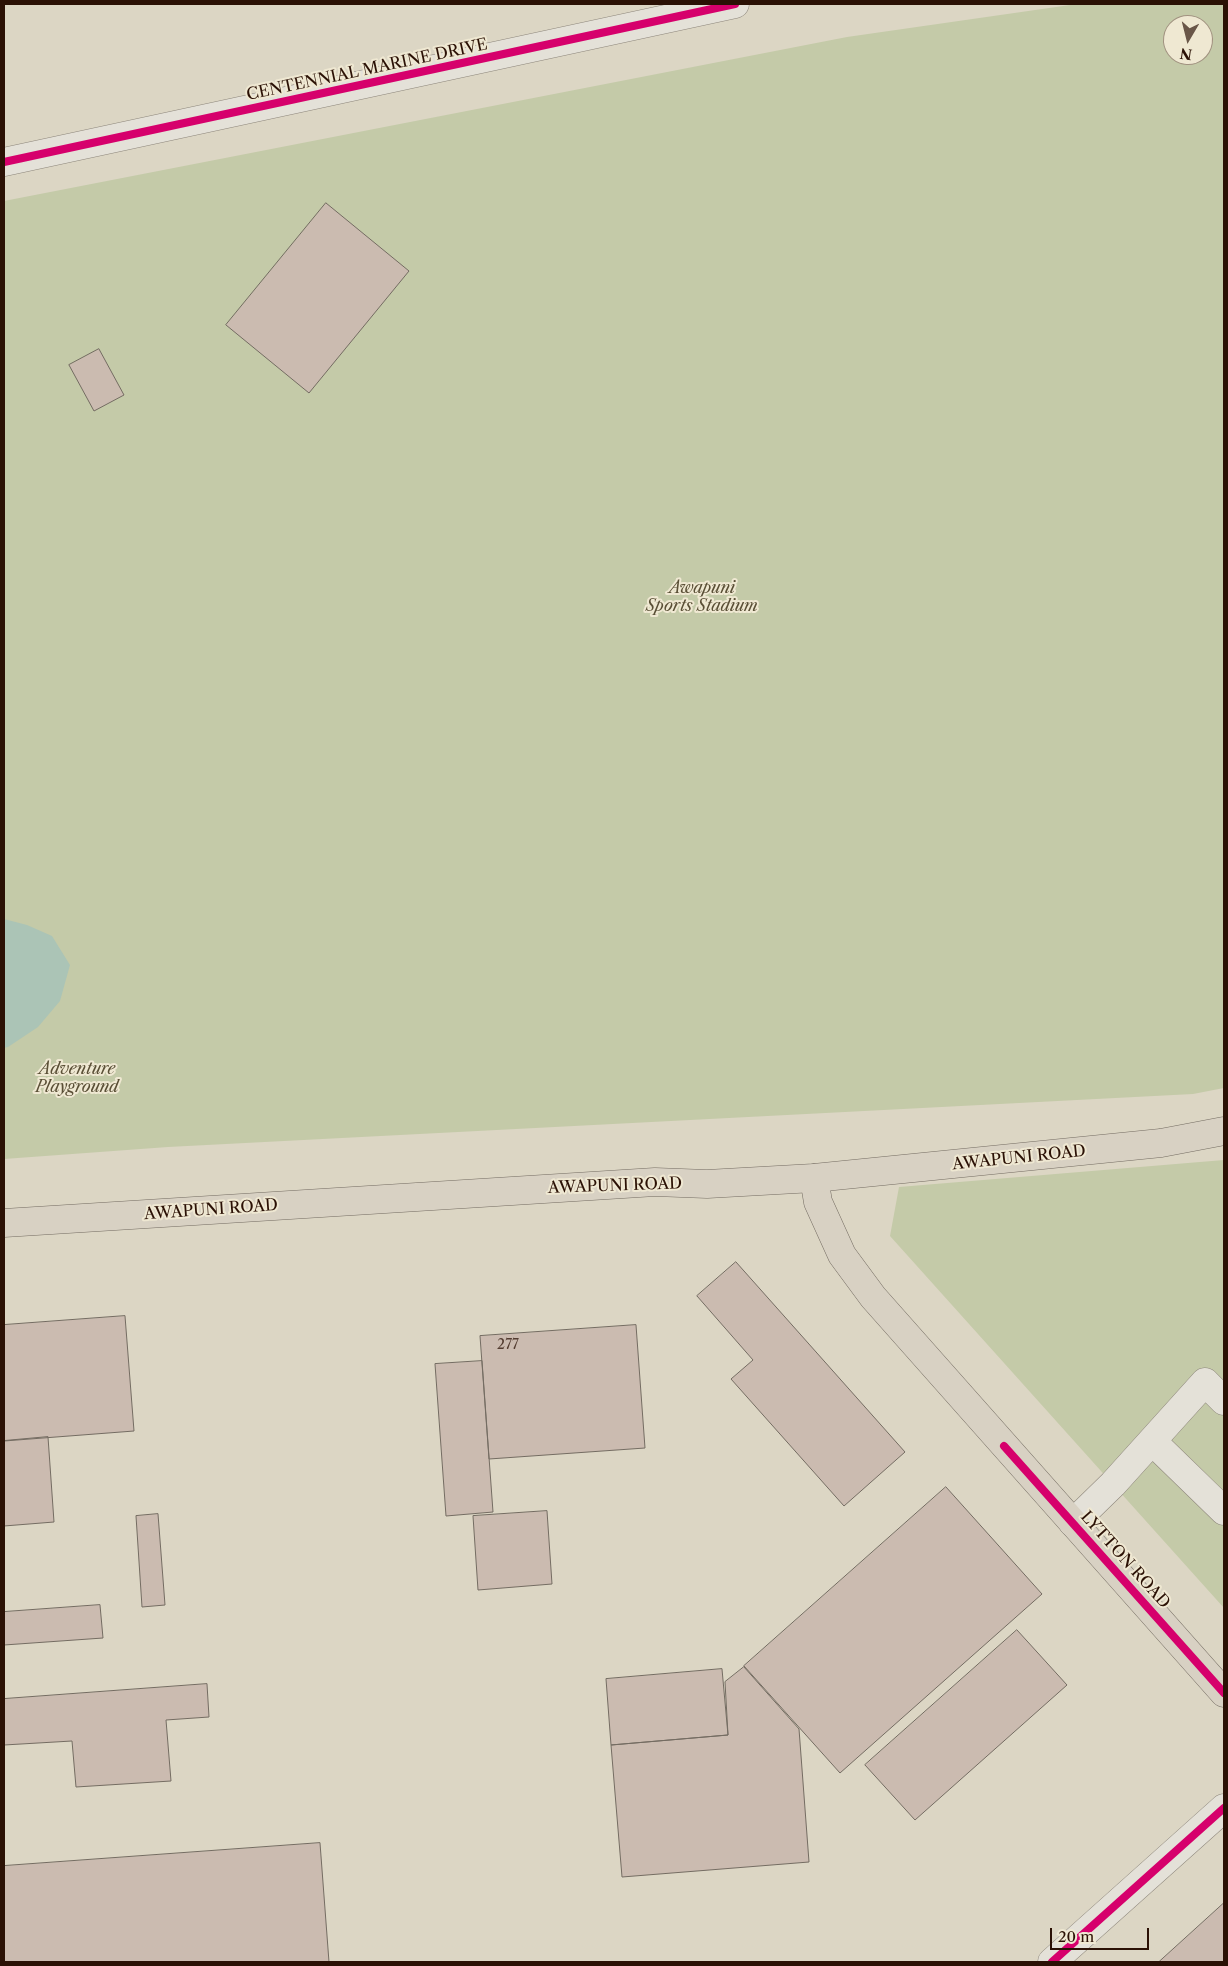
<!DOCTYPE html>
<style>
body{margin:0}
#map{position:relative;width:1228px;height:1966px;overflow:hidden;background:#dcd6c4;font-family:"Libre Caslon Text",serif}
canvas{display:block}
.frame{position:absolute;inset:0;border:5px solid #2b1105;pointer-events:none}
.north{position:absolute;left:1163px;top:15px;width:50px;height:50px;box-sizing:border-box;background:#efe8d2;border:1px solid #a19280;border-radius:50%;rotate:188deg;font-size:14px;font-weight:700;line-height:20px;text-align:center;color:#2b1105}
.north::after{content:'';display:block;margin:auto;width:18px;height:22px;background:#695648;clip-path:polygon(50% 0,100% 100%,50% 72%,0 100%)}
.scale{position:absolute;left:1050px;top:1928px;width:99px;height:22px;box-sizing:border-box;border:2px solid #2b1105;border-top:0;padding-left:6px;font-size:15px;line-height:18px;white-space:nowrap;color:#2b1105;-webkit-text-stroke:4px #efe8d2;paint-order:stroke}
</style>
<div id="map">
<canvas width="1228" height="1966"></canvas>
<div class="frame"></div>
<div class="north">N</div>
<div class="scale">20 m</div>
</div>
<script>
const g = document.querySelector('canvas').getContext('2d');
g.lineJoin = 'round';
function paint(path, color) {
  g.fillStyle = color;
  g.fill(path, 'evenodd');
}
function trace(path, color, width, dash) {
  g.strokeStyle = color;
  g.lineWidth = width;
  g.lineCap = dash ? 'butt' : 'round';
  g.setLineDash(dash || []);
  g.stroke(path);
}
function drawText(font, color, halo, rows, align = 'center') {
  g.font = font + ' "Libre Caslon Text",serif';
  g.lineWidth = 4;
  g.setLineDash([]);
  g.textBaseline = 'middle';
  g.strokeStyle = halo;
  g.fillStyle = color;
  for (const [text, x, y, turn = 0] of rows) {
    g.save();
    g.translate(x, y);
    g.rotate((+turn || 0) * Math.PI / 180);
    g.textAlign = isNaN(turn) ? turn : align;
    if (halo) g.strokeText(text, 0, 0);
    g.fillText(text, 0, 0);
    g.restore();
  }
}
paint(new Path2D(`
 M1077 4H1224V1088L1193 1094 168 1147 4 1159V201L847 37ZM1173 25H1203V55H1173Z
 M1224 1160V1608L890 1236 899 1187Z`), '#c4caa8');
paint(new Path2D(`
 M4 919 27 925 52 936 70 965 60 1001 38 1027 8 1047 4 1048Z`), '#abc4b6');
const building = new Path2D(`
 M326 203 409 271 309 393 226 325Z
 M99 349 124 395 94 411 69 365Z
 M736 1262 905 1452 844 1506 731 1379 753 1360 697 1296Z
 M125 1316 134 1431 4 1441V1325Z
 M636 1325 645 1448 489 1459 480 1336Z
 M482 1361 493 1512 446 1516 435 1364Z
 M48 1437 54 1522 4 1526V1441Z
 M946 1487 1042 1594 840 1773 744 1666Z
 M547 1511 552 1584 478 1590 473 1516Z
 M158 1514 165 1605 142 1607 136 1516Z
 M100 1605 103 1638 4 1645V1612Z
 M1017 1630 1067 1685 915 1820 865 1765Z
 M744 1667 799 1729 809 1862 622 1877 611 1745 728 1735 725 1682Z
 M722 1669 728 1735 611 1745 606 1679Z
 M207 1684 209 1717 166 1720 171 1781 76 1787 72 1741 4 1745V1699Z
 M320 1843 329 1962H4V1866Z
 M1224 1903V1962H1159Z`);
paint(building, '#cbbbb0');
trace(building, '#746c62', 1);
const minor = new Path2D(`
 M4 162 735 4
 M1152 1441 1224 1511
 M1073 1523 1113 1484 1205 1382 1224 1401
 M1052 1962 1224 1808`);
const major = new Path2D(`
 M814 1178 818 1202 842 1255 873 1297 1224 1693`);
const highway = new Path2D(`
 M4 1223 655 1182 707 1184 814 1178 1161 1143 1224 1131`);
trace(minor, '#8d867b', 29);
trace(major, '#746c62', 29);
trace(highway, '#746c62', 29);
trace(minor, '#e4e1d8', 28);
trace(major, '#d8d1c3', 28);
trace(highway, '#d8d1c3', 28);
trace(new Path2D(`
 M4 162 735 4
 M1004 1446 1224 1693
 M1052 1962 1224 1808`), '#d6006c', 8);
drawText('14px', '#533c30', null, [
 ["277",508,1345]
]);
drawText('16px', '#2b1105', '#efe8d2', [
 ["CENTENNIAL MARINE DRIVE",367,70,-12],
 ["AWAPUNI ROAD",1019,1158,-6],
 ["AWAPUNI ROAD",615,1186,-2],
 ["AWAPUNI ROAD",211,1210,-4],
 ["LYTTON ROAD",1125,1560,48]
]);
drawText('italic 16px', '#5a4f36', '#efe8d2', [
 ["Awapuni",702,588],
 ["Sports Stadium",702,606],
 ["Adventure",77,1069],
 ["Playground",77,1087]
]);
</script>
